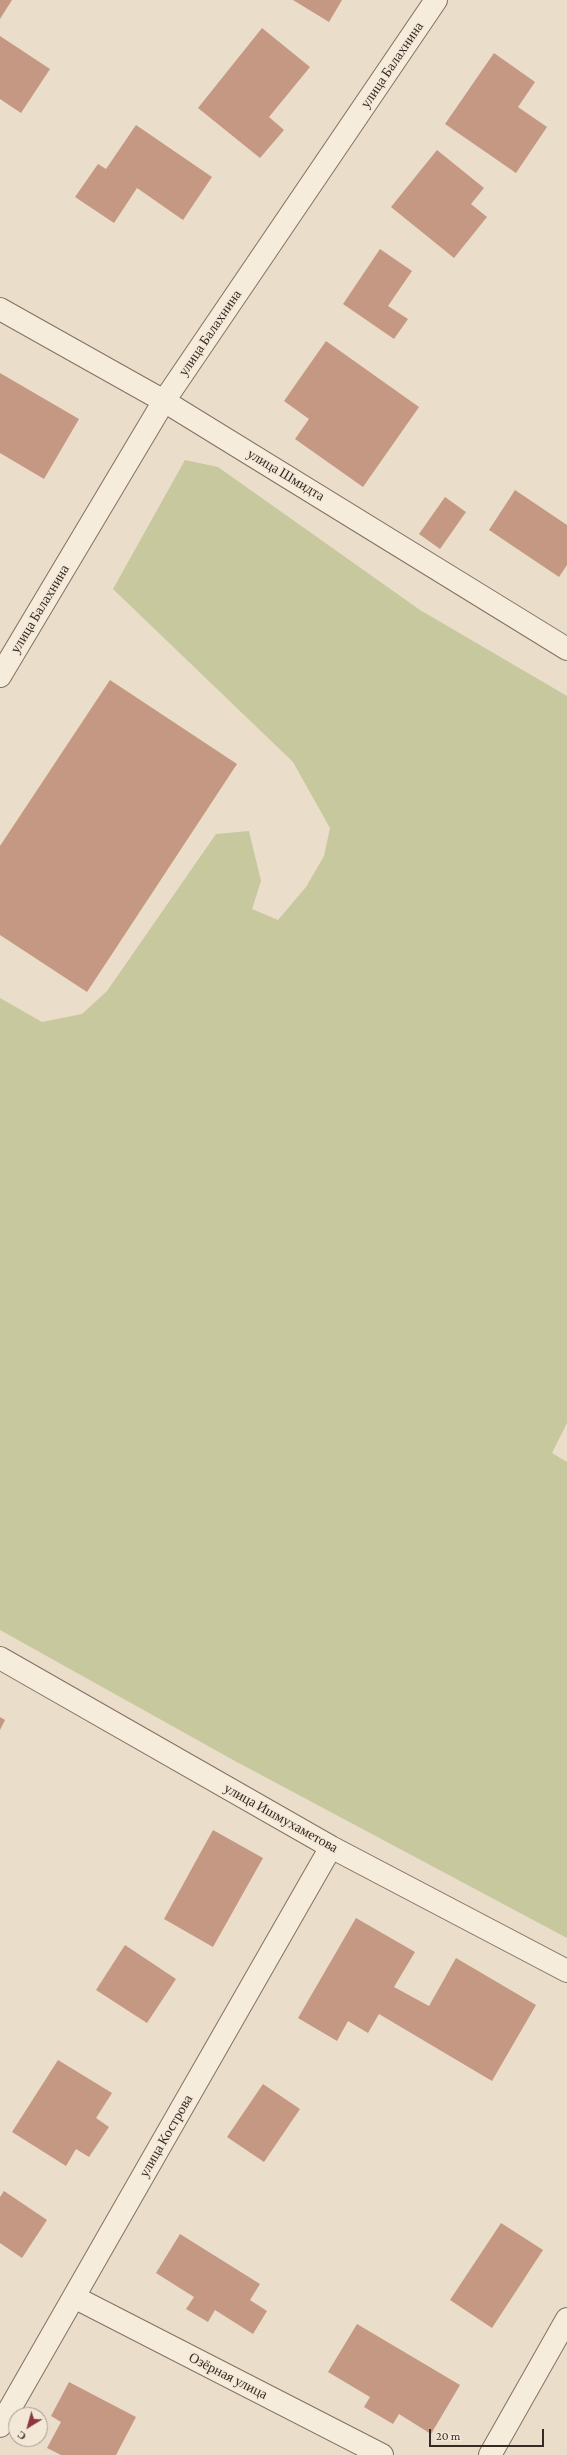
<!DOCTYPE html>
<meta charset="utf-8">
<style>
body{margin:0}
#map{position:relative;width:567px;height:2455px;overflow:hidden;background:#eaddca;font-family:"Crimson Pro",serif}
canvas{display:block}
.north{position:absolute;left:8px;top:2407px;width:40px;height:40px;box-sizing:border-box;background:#f3e8d8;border:1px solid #a89c8f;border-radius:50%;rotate:217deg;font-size:11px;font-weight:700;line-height:16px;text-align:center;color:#372a22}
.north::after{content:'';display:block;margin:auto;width:14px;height:18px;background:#8e3640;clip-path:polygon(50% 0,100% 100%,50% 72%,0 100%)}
.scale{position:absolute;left:429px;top:2429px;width:115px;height:18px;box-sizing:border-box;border:2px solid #372a22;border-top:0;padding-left:5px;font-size:12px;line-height:14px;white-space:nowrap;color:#372a22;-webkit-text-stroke:3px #f3e8d8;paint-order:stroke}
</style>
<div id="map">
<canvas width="567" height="2455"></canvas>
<div class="north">С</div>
<div class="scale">20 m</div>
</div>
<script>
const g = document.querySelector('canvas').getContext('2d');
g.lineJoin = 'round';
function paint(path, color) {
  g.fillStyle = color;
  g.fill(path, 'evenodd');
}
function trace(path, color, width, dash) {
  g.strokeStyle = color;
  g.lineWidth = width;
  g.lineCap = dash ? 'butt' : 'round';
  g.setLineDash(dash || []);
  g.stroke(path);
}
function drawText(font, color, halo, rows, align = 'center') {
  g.font = font + ' "Crimson Pro",serif';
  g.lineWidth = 3;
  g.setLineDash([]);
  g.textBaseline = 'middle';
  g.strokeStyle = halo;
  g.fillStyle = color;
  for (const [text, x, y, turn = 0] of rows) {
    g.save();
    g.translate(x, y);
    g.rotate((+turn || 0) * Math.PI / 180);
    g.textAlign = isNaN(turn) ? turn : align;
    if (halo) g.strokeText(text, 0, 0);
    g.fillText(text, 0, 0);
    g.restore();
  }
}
paint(new Path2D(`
 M185 460 218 467 420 610 567 696V1423L552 1453 567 1462V1938L235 1761 0 1630V998L42 1022 82 1014 107 991 216 834 249 831 261 881 252 909 278 920 306 887 324 856 330 828 293 762 113 589Z`), '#c7c89e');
paint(new Path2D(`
 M0 0H12L0 19Z
 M293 0H342L329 22Z
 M262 28 310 67 269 117 284 130 260 158 198 108Z
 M0 36 50 69 21 113 0 99Z
 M494 53 535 82 518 107 547 127 516 173 445 124Z
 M136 125 212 177 183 220 137 188 114 223 75 197 98 164 106 169Z
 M437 150 484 188 471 204 487 217 454 258 391 207Z
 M380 249 412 271 388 306 408 319 394 339 343 304Z
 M326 341 419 407 363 487 295 439 309 419 284 401Z
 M0 373 79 419 44 479 0 453Z
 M515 490 567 525V565L559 577 489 530Z
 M445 497 466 512 440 549 419 534Z
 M110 680 237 764 87 992 0 935V846Z
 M0 1717 5 1720 0 1730Z
 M213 1830 263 1858 213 1947 164 1919Z
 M356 1918 415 1952 394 1987 429 2006 456 1958 536 2005 492 2081 379 2014 368 2033 348 2021 337 2041 298 2018Z
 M125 1945 176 1979 147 2023 96 1990Z
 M58 2060 112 2093 96 2118 109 2127 89 2157 76 2149 66 2166 12 2132Z
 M263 2084 300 2109 264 2162 227 2137Z
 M4 2191 47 2220 22 2258 0 2243V2197Z
 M501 2223 543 2250 492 2328 450 2300Z
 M180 2234 260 2284 250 2300 267 2311 253 2334 215 2310 208 2322 186 2309 194 2297 156 2273Z
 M357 2324 460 2385 431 2434 399 2414 393 2424 364 2407 370 2397 328 2372Z
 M69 2382 136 2417 116 2455H61L47 2448 61 2422 51 2416Z`), '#c59883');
const minor = new Path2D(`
 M0 309 164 401 567 649
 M0 676 164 401 436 0
 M0 1658 331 1847 567 1971
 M74 2297 382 2455
 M0 2426 331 1847
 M490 2455 567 2319`);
trace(minor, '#857060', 24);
trace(minor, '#f6ecdc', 22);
drawText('14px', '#372a22', '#f3e8d8', [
 ["улица Балахнина",392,65,-56],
 ["улица Балахнина",210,333,-56],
 ["улица Шмидта",286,475,31],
 ["улица Балахнина",40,609,-59],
 ["улица Ишмухаметова",281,1818,29],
 ["улица Кострова",166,2136,-60],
 ["Озёрная улица",228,2376,27]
]);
</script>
